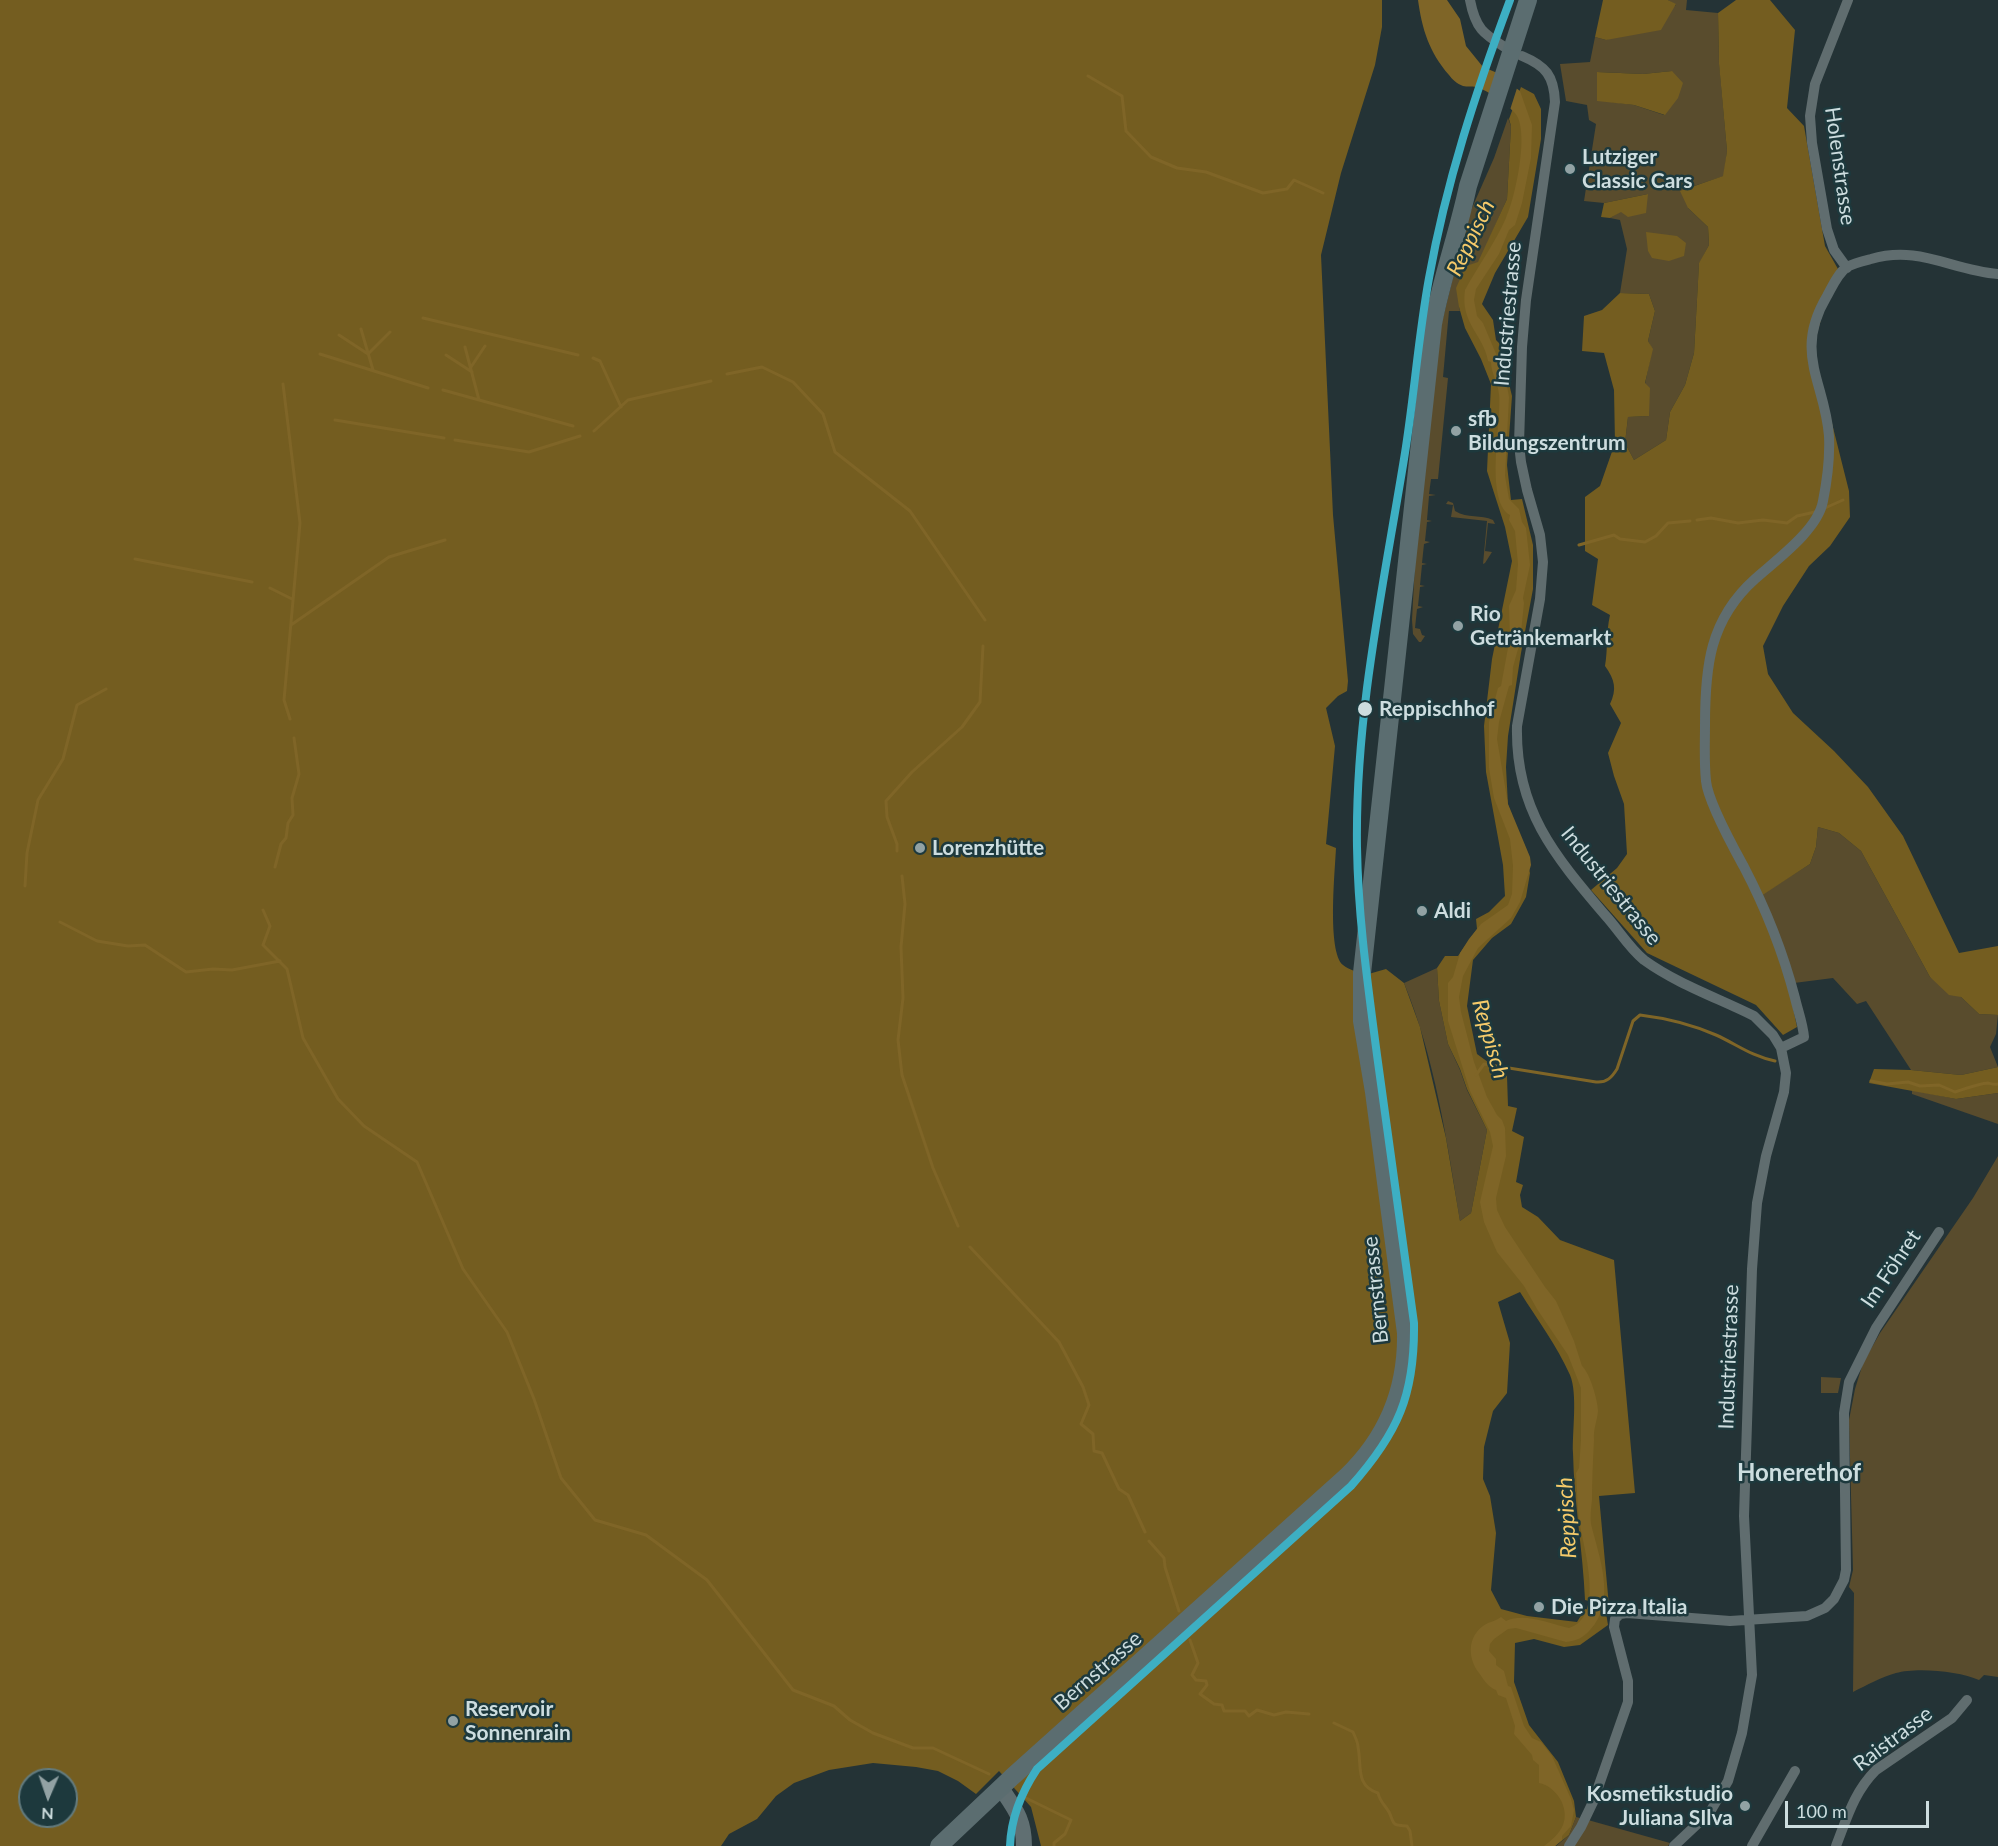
<!DOCTYPE html>
<meta charset="utf-8">
<style>
body{margin:0}
#map{position:relative;width:1998px;height:1846px;overflow:hidden;background:#243336;font-family:Lato,sans-serif}
canvas{display:block}
.north{position:absolute;left:18px;top:1768px;width:60px;height:60px;box-sizing:border-box;background:#1d393d;border:2px solid #637b7e;border-radius:50%;rotate:182deg;font-size:16px;font-weight:700;line-height:24px;text-align:center;color:#cddddf}
.north::after{content:'';display:block;margin:auto;width:21px;height:27px;background:#92a2a4;clip-path:polygon(50% 0,100% 100%,50% 72%,0 100%)}
.scale{position:absolute;left:1785px;top:1801px;width:144px;height:27px;box-sizing:border-box;border:3px solid #cddddf;border-top:0;padding-left:8px;font-size:18px;line-height:21px;white-space:nowrap;color:#cddddf;-webkit-text-stroke:4px #1d393d;paint-order:stroke}
</style>
<div id="map">
<canvas width="1998" height="1846"></canvas>
<div class="north">N</div>
<div class="scale">100 m</div>
</div>
<script>
const g = document.querySelector('canvas').getContext('2d');
g.lineJoin = 'round';
function paint(path, color) {
  g.fillStyle = color;
  g.fill(path, 'evenodd');
}
function trace(path, color, width, dash) {
  g.strokeStyle = color;
  g.lineWidth = width;
  g.lineCap = dash ? 'butt' : 'round';
  g.setLineDash(dash || []);
  g.stroke(path);
}
function drawText(font, color, halo, rows, align = 'center') {
  g.font = font + ' Lato,sans-serif';
  g.lineWidth = 5;
  g.setLineDash([]);
  g.textBaseline = 'middle';
  g.strokeStyle = halo;
  g.fillStyle = color;
  for (const [text, x, y, turn = 0] of rows) {
    g.save();
    g.translate(x, y);
    g.rotate((+turn || 0) * Math.PI / 180);
    g.textAlign = isNaN(turn) ? turn : align;
    if (halo) g.strokeText(text, 0, 0);
    g.fillText(text, 0, 0);
    g.restore();
  }
}
paint(new Path2D(`
 M1668 0H1687L1686 10 1718 13 1719 62 1727 151 1724 176 1694 186 1688 208 1708 227 1709 245 1699 264 1694 353 1685 385 1670 412 1666 440 1634 460 1625 443 1628 417 1648 416 1645 384 1652 349 1648 341 1655 311 1649 294 1620 293 1627 249 1620 220 1610 218 1648 194 1604 203 1584 201 1596 124 1589 120 1587 105 1566 101 1560 64 1590 62 1595 37 1606 40 1676 5ZM1672 71 1664 115 1634 105 1597 100 1598 72 1643 74Z
 M1508 118 1511 126 1507 199 1459 307 1460 311H1449L1443 377 1448 378 1438 479H1431L1429 494 1436 495 1429 496 1427 520 1432 521 1427 522 1425 541 1430 542 1424 544 1422 563 1427 564 1422 565 1420 585 1425 586 1420 587 1418 606 1423 607 1417 609 1415 628 1420 629 1422 635 1425 636 1421 642H1419L1413 634 1412 620 1417 525 1437 342 1468 217 1494 158Z
 M1448 501 1453 503 1455 511C1468 519 1481 514 1493 520L1495 524 1488 523 1485 551 1492 552 1485 563 1483 564 1487 521 1451 517 1453 505 1446 504Z
 M1818 827 1839 833 1861 851 1930 977 1961 997 1979 1014 1998 1015 1996 1034 1990 1047 1998 1067 1961 1075 1911 1070 1866 1001 1857 1004 1833 978 1794 983 1761 895 1810 864 1816 847Z
 M1437 968 1439 1001 1448 1044 1460 1070 1467 1090 1487 1130 1471 1213 1460 1221C1447 1141 1435 1058 1404 983Z
 M1912 1090 1956 1099 1998 1093V1124L1912 1094Z
 M1998 1156V1677L1984 1675 1979 1680C1960 1671 1916 1667 1896 1673 1881 1677 1867 1685 1853 1692L1854 1593 1849 1587 1853 1570 1849 1420 1855 1389 1863 1363 1880 1333 1973 1198Z
 M1821 1377 1841 1378 1838 1393H1821Z
 M1576 1817 1588 1820 1670 1843 1668 1846H1556L1569 1835Z`), '#594c2d');
paint(new Path2D(`
 M0 0H1382V27L1375 65 1341 173 1321 255 1333 515 1348 681 1347 691 1338 696 1326 708 1335 746 1326 844 1336 848C1335 871 1327 951 1343 965 1349 970 1358 972 1365 975L1386 969 1404 983 1420 1027 1446 1138 1460 1221 1471 1213 1487 1130 1467 1089 1460 1069 1448 1044 1439 1001 1437 968 1445 956H1458L1477 929 1476 919 1489 912 1505 896 1503 865 1486 772 1484 726 1492 659 1512 561 1505 527 1487 471 1491 384 1481 359 1465 328 1459 307 1456 288 1466 266 1478 262 1507 199 1511 126 1509 119 1521 87 1534 94 1541 109V139L1528 217 1495 273 1482 304 1493 320 1496 340 1499 343 1512 396 1507 465 1511 500 1522 499 1533 545V589L1521 653 1508 736 1506 767 1508 805 1524 847 1530 873 1526 897 1511 924 1492 938 1473 960 1467 1006 1477 1054 1507 1076 1508 1106 1517 1108 1512 1131 1524 1137 1516 1182 1523 1185 1520 1195 1522 1207 1538 1217 1560 1240 1614 1260 1635 1493 1599 1496 1609 1606 1585 1600C1583 1551 1574 1503 1573 1453 1572 1433 1578 1394 1570 1375 1557 1346 1537 1319 1520 1292L1498 1302 1510 1343 1507 1393 1493 1411 1484 1447 1483 1479 1490 1496 1496 1533 1491 1590 1501 1609 1527 1616 1577 1622 1585 1609 1606 1613 1608 1625 1580 1645 1564 1647 1534 1639 1515 1643 1514 1682 1529 1725 1558 1762 1574 1801 1576 1817 1569 1835 1555 1846H1041L1031 1807 999 1771 976 1794 958 1781 938 1771 916 1767 873 1763 829 1770 794 1783 776 1796 757 1819 729 1834 721 1846H0ZM30 1780H66V1816H30Z
 M1603 0H1668L1676 4 1661 30 1606 40 1595 37Z
 M1736 0H1770L1795 30 1787 108 1804 126 1825 246 1838 269 1827 298 1813 348 1849 491 1850 517 1830 546 1809 566 1783 606 1763 646 1768 674 1793 713 1834 751 1868 787 1903 836 1959 953 1998 946V1015L1979 1014 1961 997 1949 995 1930 977 1861 851 1839 833 1818 827 1816 847 1810 864 1761 896 1788 983 1797 1027 1783 1035 1756 1005 1647 953 1591 890 1617 868 1627 854 1624 804 1614 776 1608 753 1621 723 1610 704C1617 689 1615 680 1605 666 1608 649 1606 632 1610 615L1592 605 1598 559 1585 551V497L1600 486 1615 443 1614 390 1604 353 1582 351 1584 316 1602 310 1620 293 1649 294 1655 311 1648 341 1653 349 1645 383 1650 388 1649 416 1628 417 1625 443 1634 460 1666 440 1670 412 1685 385 1694 353 1699 263 1709 245 1708 227 1688 208 1680 191 1723 176 1727 151 1719 64 1718 13Z
 M1672 71 1683 83 1678 98 1665 115 1634 105 1597 101V72L1643 74Z
 M1648 194 1646 213 1628 217 1621 212 1610 218 1601 217 1604 203Z
 M1646 232 1677 236 1686 243 1684 256 1669 261 1652 258 1648 251Z
 M1998 1067V1093L1956 1099 1869 1083 1874 1069 1911 1070 1961 1075Z`), '#745d20');
paint(new Path2D(`
 M1418 0H1447L1460 19 1466 46 1483 67 1495 72 1520 91 1532 125 1531 158 1522 203 1515 225 1509 230 1499 254 1476 289 1474 300 1477 316 1483 323 1505 375 1509 397 1505 476 1509 499 1519 509 1522 522 1526 528 1530 565 1523 598 1524 603 1520 642 1513 667 1512 685 1509 686 1499 722 1497 739 1508 804 1530 857 1531 865 1520 902 1511 918 1478 948 1463 976 1459 997 1461 1012 1474 1062 1487 1097 1497 1115 1502 1120 1505 1128 1506 1156 1496 1198 1497 1210 1505 1227 1545 1287 1556 1301 1574 1341 1582 1366C1590 1373 1598 1401 1598 1411 1597 1422 1593 1429 1594 1440 1593 1460 1592 1480 1592 1500 1591 1508 1590 1517 1591 1524 1599 1557 1617 1601 1590 1630 1583 1638 1576 1641 1566 1642L1516 1628 1508 1629 1494 1639 1490 1644 1489 1651 1496 1659V1665L1504 1671 1508 1686 1511 1687 1524 1726 1532 1738 1541 1742 1552 1756 1571 1799 1574 1810 1571 1826 1562 1836V1840L1555 1846H1544C1552 1840 1559 1834 1563 1825 1570 1808 1556 1786 1539 1783V1765L1533 1760 1532 1755 1514 1734 1515 1726 1506 1698 1498 1695 1496 1690C1488 1687 1484 1680 1479 1673 1466 1656 1468 1633 1488 1623 1493 1621 1497 1620 1501 1617L1506 1621C1524 1612 1551 1624 1569 1628 1606 1617 1583 1546 1579 1520 1577 1504 1577 1488 1576 1473L1579 1468 1581 1440V1388L1568 1355 1537 1309 1524 1286 1497 1252 1484 1222 1480 1202 1493 1146 1490 1132 1470 1091 1448 1021V983L1453 977 1460 953 1469 939 1481 924 1508 905 1512 894 1513 866 1510 839 1494 798 1489 768V722L1498 688 1501 686 1510 637 1509 606 1516 590 1518 564 1515 531 1509 520 1510 515C1484 500 1502 420 1499 394 1498 383 1491 373 1491 362L1488 361C1484 335 1460 324 1465 290 1478 266 1495 243 1506 218 1515 199 1531 128 1514 112 1505 103 1489 91 1476 87 1472 86 1467 87 1463 86 1457 84 1452 79 1449 75 1429 52 1422 29 1418 0Z`), '#7f6527');
paint(new Path2D(`
 M1500 72 1518 85 1509 113 1495 102Z`), '#243336');
trace(new Path2D(`
 M1088 76 1122 96 1126 131 1151 157 1177 168 1206 172 1263 193 1287 189 1294 180 1323 193
 M423 318 578 355
 M361 329 373 370
 M339 335 368 354 390 332
 M465 347 479 400
 M320 354 428 388
 M446 355 472 372
 M593 358 600 361 621 407
 M471 367 485 346
 M727 374 762 367 793 382 823 414 835 452 910 511 985 620
 M283 384 300 523 284 700 290 719
 M443 390 573 426
 M335 420 444 438
 M594 431 628 400 711 381
 M455 440 529 452 580 436
 M1825 508 1843 500
 M1697 520 1711 518 1738 523 1763 520 1787 523 1797 516 1815 512
 M1579 545 1614 535 1620 539 1645 542 1656 536 1668 523 1690 521
 M135 559 252 582
 M270 588 292 599
 M291 625 389 557 445 540
 M897 851V844L887 817 886 801 912 772 962 727 980 702 983 646
 M275 867 281 844 286 838 288 823 293 815 292 798 299 774 294 738
 M902 876 905 904 901 947 903 998 898 1040 902 1075 933 1168 958 1226
 M25 886 27 853 38 800 63 759 77 705 106 689
 M263 910 270 926 263 945 287 969 303 1038 338 1099 364 1126 417 1162 463 1269 507 1332 534 1399 561 1478 595 1520 646 1535 707 1580 793 1690 834 1706 850 1720 873 1733 913 1748H933L989 1774
 M60 922 97 941 128 946 145 945 186 972 213 969 232 970 280 961
 M1476 1075 1484 1064 1596 1082C1607 1083 1612 1077 1617 1069L1633 1021 1640 1015C1665 1018 1693 1025 1716 1035 1738 1045 1751 1056 1775 1061
 M1871 1081 1887 1084 1908 1082 1920 1086 1939 1085 1955 1092C1961 1090 1983 1083 1988 1083 1992 1084 1995 1085 1998 1084
 M970 1247 1059 1342 1083 1387 1089 1405 1081 1424 1093 1434 1094 1451 1102 1453 1119 1489 1128 1495 1145 1532
 M1149 1541 1164 1558 1165 1567 1179 1611
 M1190 1640 1198 1663 1192 1675 1196 1680 1206 1681 1207 1685 1200 1694 1214 1704 1222 1705 1224 1711H1245L1249 1716 1257 1710 1274 1715 1286 1712 1309 1714
 M1334 1723 1353 1732C1355 1737 1358 1742 1358 1747 1362 1766 1355 1786 1378 1793 1380 1802 1385 1805 1389 1812 1395 1825 1391 1825 1407 1826L1410 1831 1412 1846
 M1026 1798 1071 1820 1065 1834 1054 1843V1846`), '#7f6527', 3);
trace(new Path2D(`
 M1470 0C1476 32 1486 35 1511 51
 M1522 56C1546 66 1554 76 1555 102L1526 300 1522 347 1519 444 1521 462 1527 490 1540 535 1543 562 1540 599 1517 726C1515 809 1554 855 1605 915 1618 929 1629 948 1644 960 1677 984 1718 998 1754 1016L1773 1035 1781 1048 1786 1073 1784 1092 1766 1156 1757 1203 1752 1269 1744 1516 1752 1675 1742 1733 1728 1781 1710 1812 1674 1846
 M1847 268 1834 250 1827 229 1812 143 1810 116 1815 84 1848 0
 M1781 1048 1804 1037C1803 1024 1798 1011 1795 998 1783 952 1766 909 1744 867 1733 847 1708 802 1706 781 1704 762 1705 744 1705 725 1705 668 1709 620 1755 579 1776 560 1818 530 1823 501 1827 481 1830 457 1829 436 1825 382 1793 353 1827 296 1832 287 1838 273 1847 267 1854 263 1863 261 1871 259 1919 245 1951 270 1998 274
 M1569 1846 1581 1827 1593 1802 1628 1702V1681L1614 1627 1615 1619 1620 1614 1627 1613 1730 1621 1807 1616 1825 1608 1834 1599 1844 1580 1846 1570 1844 1413 1849 1382 1876 1328 1939 1232
 M1752 1846 1795 1771
 M1836 1846C1847 1818 1854 1792 1876 1770L1952 1718 1967 1700`), '#606d6f', 10);
trace(new Path2D(`
 M1001 1788C1015 1809 1024 1819 1024 1846`), '#606f72', 16);
trace(new Path2D(`
 M939 1846 1012 1777 1346 1477C1387 1438 1407 1390 1406 1333L1374 1092 1362 1021V973L1433 324C1442 277 1458 233 1468 186L1528 0`), '#5b6d70', 18);
trace(new Path2D(`
 M1010 1846C1011 1817 1021 1793 1037 1769L1351 1486C1398 1433 1415 1395 1414 1323 1402 1234 1389 1145 1377 1055 1368 986 1358 917 1357 847 1355 716 1383 588 1404 459 1414 399 1418 338 1429 278 1446 183 1476 91 1510 0`), '#3dafc3', 8);
for (const [x, y, r, color] of [
 [1570,169,6,"#92a2a4"],
 [1456,431,6,"#92a2a4"],
 [1458,626,6,"#92a2a4"],
 [1365,709,8,"#cddddf"],
 [920,848,6,"#92a2a4"],
 [1422,911,6,"#92a2a4"],
 [1539,1607,6,"#92a2a4"],
 [453,1721,6,"#92a2a4"],
 [1745,1806,6,"#92a2a4"]
]) {
  const dot = new Path2D();
  dot.arc(x, y, r, 0, 2 * Math.PI);
  g.fillStyle = color;
  g.fill(dot);
  trace(dot, '#1d393d', 2);
}
drawText('bold 21px', '#cddddf', '#1d393d', [
 ["Lutziger",1582,157],
 ["Classic Cars",1582,181],
 ["sfb",1468,419],
 ["Bildungszentrum",1468,443],
 ["Rio",1470,614],
 ["Getränkemarkt",1470,638],
 ["Lorenzhütte",932,848],
 ["Aldi",1434,911],
 ["Die Pizza Italia",1551,1607],
 ["Reservoir",465,1709],
 ["Sonnenrain",465,1733],
 ["Kosmetikstudio",1733,1794,"right"],
 ["Juliana SIlva",1733,1818,"right"]
], 'left');
drawText('21px', '#cddddf', '#1d393d', [
 ["Holenstrasse",1840,166,82],
 ["Industriestrasse",1508,314,-85],
 ["Industriestrasse",1611,886,51],
 ["Im Föhret",1891,1269,-56],
 ["Bernstrasse",1376,1290,-96],
 ["Industriestrasse",1729,1357,-88],
 ["Bernstrasse",1098,1671,-41],
 ["Raistrasse",1893,1739,-37]
]);
drawText('bold 21px', '#cddddf', '#1d393d', [
 ["Reppischhof",1379,709]
], 'left');
drawText('italic 22px', '#f5ca6a', '#1d393d', [
 ["Reppisch",1471,238,-64],
 ["Reppisch",1490,1039,74],
 ["Reppisch",1567,1518,-93]
]);
drawText('bold 24px', '#cddddf', '#1d393d', [
 ["Honerethof",1799,1473]
]);
</script>
